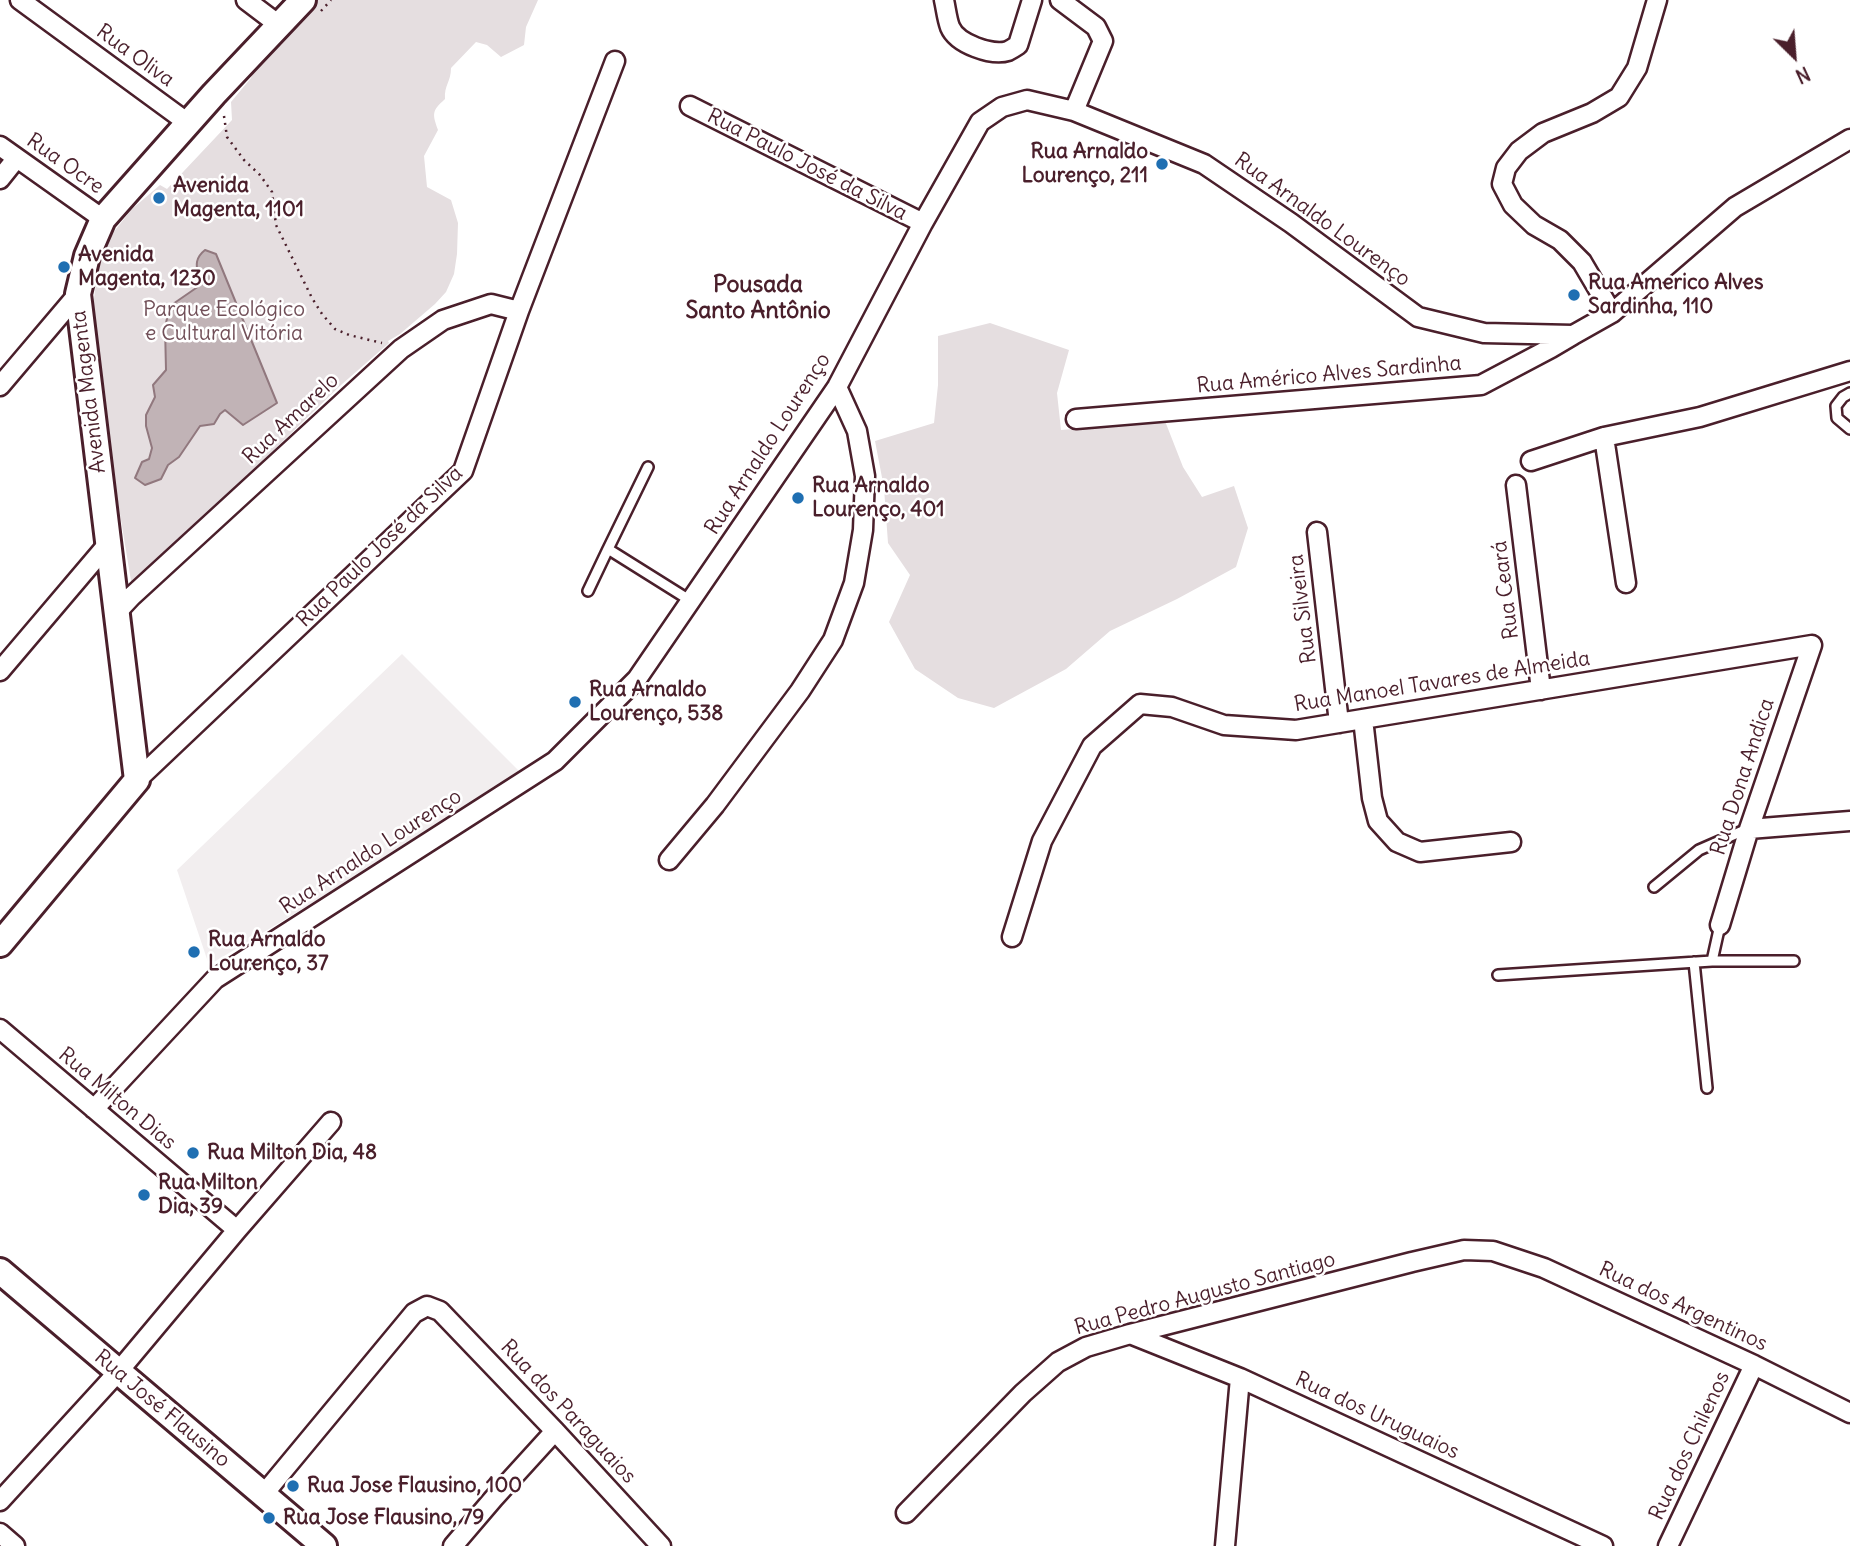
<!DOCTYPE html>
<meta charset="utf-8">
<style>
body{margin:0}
#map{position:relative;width:1850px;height:1546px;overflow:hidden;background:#fff;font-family:Delius,sans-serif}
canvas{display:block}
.north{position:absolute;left:1759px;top:21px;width:70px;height:70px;-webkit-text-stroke:5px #fff;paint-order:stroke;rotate:155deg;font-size:19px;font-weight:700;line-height:28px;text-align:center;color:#4a1f2b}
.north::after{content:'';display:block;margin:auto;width:24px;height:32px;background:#4a1f2b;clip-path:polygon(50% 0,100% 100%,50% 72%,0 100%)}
</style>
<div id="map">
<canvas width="1850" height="1546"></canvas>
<div class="north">N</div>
</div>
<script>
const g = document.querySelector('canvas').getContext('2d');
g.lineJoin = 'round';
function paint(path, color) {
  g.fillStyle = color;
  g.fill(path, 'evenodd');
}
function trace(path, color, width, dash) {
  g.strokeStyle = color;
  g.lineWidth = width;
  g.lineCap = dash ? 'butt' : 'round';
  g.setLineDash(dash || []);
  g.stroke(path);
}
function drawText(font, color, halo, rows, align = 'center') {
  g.font = font + ' Delius,sans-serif';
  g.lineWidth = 5;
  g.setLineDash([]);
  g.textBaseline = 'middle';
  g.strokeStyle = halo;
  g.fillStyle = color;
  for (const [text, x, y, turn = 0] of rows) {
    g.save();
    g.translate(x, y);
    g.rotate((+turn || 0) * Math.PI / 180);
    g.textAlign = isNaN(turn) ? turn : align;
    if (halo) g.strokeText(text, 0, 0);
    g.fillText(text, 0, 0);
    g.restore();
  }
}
paint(new Path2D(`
 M402 654 524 776 209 965 177 870Z`), '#f2eeef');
paint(new Path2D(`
 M304 0H538L526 27 524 45 501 57 487 45 476 42 451 68C451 82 444 85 445 99 432 111 432 113 438 130L424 156 427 187 451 200 458 223 457 254 454 274 446 292 435 304 400 334 388 341 389 343 341 385 132 587 90 331 97 274 108 239 132 209 160 185 167 189 232 120 231 102 251 78 263 38Z
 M990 323 1069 350 1057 393 1061 430 1165 421 1183 467 1202 497 1234 486 1248 528 1236 567 1177 599 1110 631 1066 669 994 708 958 698 915 669 889 622 910 575 888 543 884 488 875 441 934 423 938 385V336Z`), '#e5dee0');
const water = new Path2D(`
 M205 250 216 254 277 403 243 425 225 410 220 414 214 424 200 426 179 457 168 465 161 479 145 485 135 478 142 462 149 459 152 448 146 426V415L155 397 153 385 166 370 165 327 170 306 199 286C199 271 191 261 205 250Z`);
paint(water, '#c1b3b6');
trace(water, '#91787e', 2);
const lane = new Path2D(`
 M1850 393 1843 397 1836 406 1837 418 1850 429
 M648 467 608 549 691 601
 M588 591 608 549
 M1654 887 1699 850 1747 829
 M1712 961H1794
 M1694 962 1707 1088
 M1498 975 1712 961 1720 925`);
const street = new Path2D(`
 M20 0 188 123
 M246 0 279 25
 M944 0C946 9 947 19 950 27 957 44 992 56 1008 51 1012 49 1015 47 1018 45L1032 0
 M1060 0 1096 27 1103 41 1074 111
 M690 106 923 223
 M0 146 103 219
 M0 179 16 159
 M1612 313 1582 262 1560 240 1534 225 1513 205 1502 184 1506 168 1519 151 1543 133 1592 113 1619 97 1637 68 1657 0
 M0 386 78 294
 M1076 419 1481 385 1551 348 1573 335
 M1604 437 1626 583
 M1531 461 1604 437 1700 417 1850 371
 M1516 485 1541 690
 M1317 532 1339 723
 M117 612 132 596 401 349 443 320 491 304 519 311
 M0 671 107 545
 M1363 719 1372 798 1378 821 1397 842 1420 852 1511 842
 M137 780 463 471 519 311 615 61
 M1749 829 1850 821
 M669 860 715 805 800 691 833 640 854 583 863 530 865 476 857 431 837 387
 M1012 937 1042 841 1092 746 1140 704 1172 707 1224 725 1296 730 1812 645 1749 829 1720 925
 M0 1029 237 1230
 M94 1109 215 979 555 761 637 679 837 387 923 223 980 122 1002 107 1027 100 1074 111 1204 164 1291 223 1418 317 1484 333 1573 335 1612 313 1735 207 1850 139
 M1130 1334 1240 1378 1603 1546
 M263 1495 414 1313 427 1306 440 1311 555 1431 661 1546
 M0 1501 118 1372 237 1230 331 1122
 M906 1513 1023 1393 1058 1362 1086 1347 1130 1334 1412 1262 1464 1250 1493 1251 1544 1268 1754 1365 1850 1413
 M0 1533 15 1546
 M453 1546 494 1498 555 1431
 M1225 1546 1240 1378
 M1668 1546 1754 1365`);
const secondary = new Path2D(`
 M0 944 137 780C118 618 97 456 78 294L87 256 103 219 214 94 303 0
 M0 1271 324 1546`);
trace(lane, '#4a1f2b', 14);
trace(street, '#4a1f2b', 23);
trace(secondary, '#4a1f2b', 30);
trace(new Path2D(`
 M321 11 331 0
 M224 116 227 137 244 160 260 175 272 192 276 225 312 298 322 314 335 329 349 335 382 343`), '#4a1f2b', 2.5, [2, 5]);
trace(lane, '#fff', 9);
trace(street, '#fff', 18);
trace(secondary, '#fff', 24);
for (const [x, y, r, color] of [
 [1162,164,7,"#1f6fb2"],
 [159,198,7,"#1f6fb2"],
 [64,267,7,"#1f6fb2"],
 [1574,295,7,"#1f6fb2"],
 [798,498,7,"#1f6fb2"],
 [575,702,7,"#1f6fb2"],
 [194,952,7,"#1f6fb2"],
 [193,1153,7,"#1f6fb2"],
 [144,1195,7,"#1f6fb2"],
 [293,1486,7,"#1f6fb2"],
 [269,1518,7,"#1f6fb2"]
]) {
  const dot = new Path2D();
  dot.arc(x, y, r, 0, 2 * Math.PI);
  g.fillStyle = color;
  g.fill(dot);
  trace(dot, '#fff', 2.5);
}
drawText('21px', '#4a1f2b', '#fff', [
 ["Rua Oliva",135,56,36],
 ["Rua Ocre",65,164,35],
 ["Rua Paulo José da Silva",807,165,27],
 ["Rua Arnaldo Lourenço",1322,220,36],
 ["Rua Américo Alves Sardinha",1329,375,-5],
 ["Avenida Magenta",89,392,-97],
 ["Rua Amarelo",291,419,-43],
 ["Rua Arnaldo Lourenço",768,444,-57],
 ["Rua Paulo José da Silva",380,547,-44],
 ["Rua Ceará",1506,590,-97],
 ["Rua Silveira",1303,609,-97],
 ["Rua Manoel Tavares de Almeida",1442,682,-9],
 ["Rua Dona Andica",1743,777,-72],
 ["Rua Arnaldo Lourenço",371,852,-33],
 ["Rua Milton Dias",117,1099,40],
 ["Rua Pedro Augusto Santiago",1205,1294,-15],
 ["Rua dos Argentinos",1683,1307,25],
 ["Rua José Flausino",162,1409,40],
 ["Rua dos Paraguaios",568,1412,47],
 ["Rua dos Uruguaios",1377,1416,25],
 ["Rua dos Chilenos",1690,1446,-65]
]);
drawText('bold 21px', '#4a1f2b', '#fff', [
 ["Rua Arnaldo",1148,152,"right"],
 ["Lourenço, 211",1148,176,"right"],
 ["Avenida",173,186],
 ["Magenta, 1101",173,210],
 ["Avenida",78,255],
 ["Magenta, 1230",78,279],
 ["Rua Americo Alves",1588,283],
 ["Sardinha, 110",1588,307],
 ["Rua Arnaldo",812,486],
 ["Lourenço, 401",812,510],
 ["Rua Arnaldo",589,690],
 ["Lourenço, 538",589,714],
 ["Rua Arnaldo",208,940],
 ["Lourenço, 37",208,964],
 ["Rua Milton Dia, 48",207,1153],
 ["Rua Milton",158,1183],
 ["Dia, 39",158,1207],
 ["Rua Jose Flausino, 100",307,1486],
 ["Rua Jose Flausino, 79",283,1518]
], 'left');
drawText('21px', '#714f58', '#fff', [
 ["Parque Ecológico",224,310],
 ["e Cultural Vitória",224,334]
]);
drawText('bold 23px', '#4a1f2b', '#fff', [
 ["Pousada",758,285],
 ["Santo Antônio",758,311]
]);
</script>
